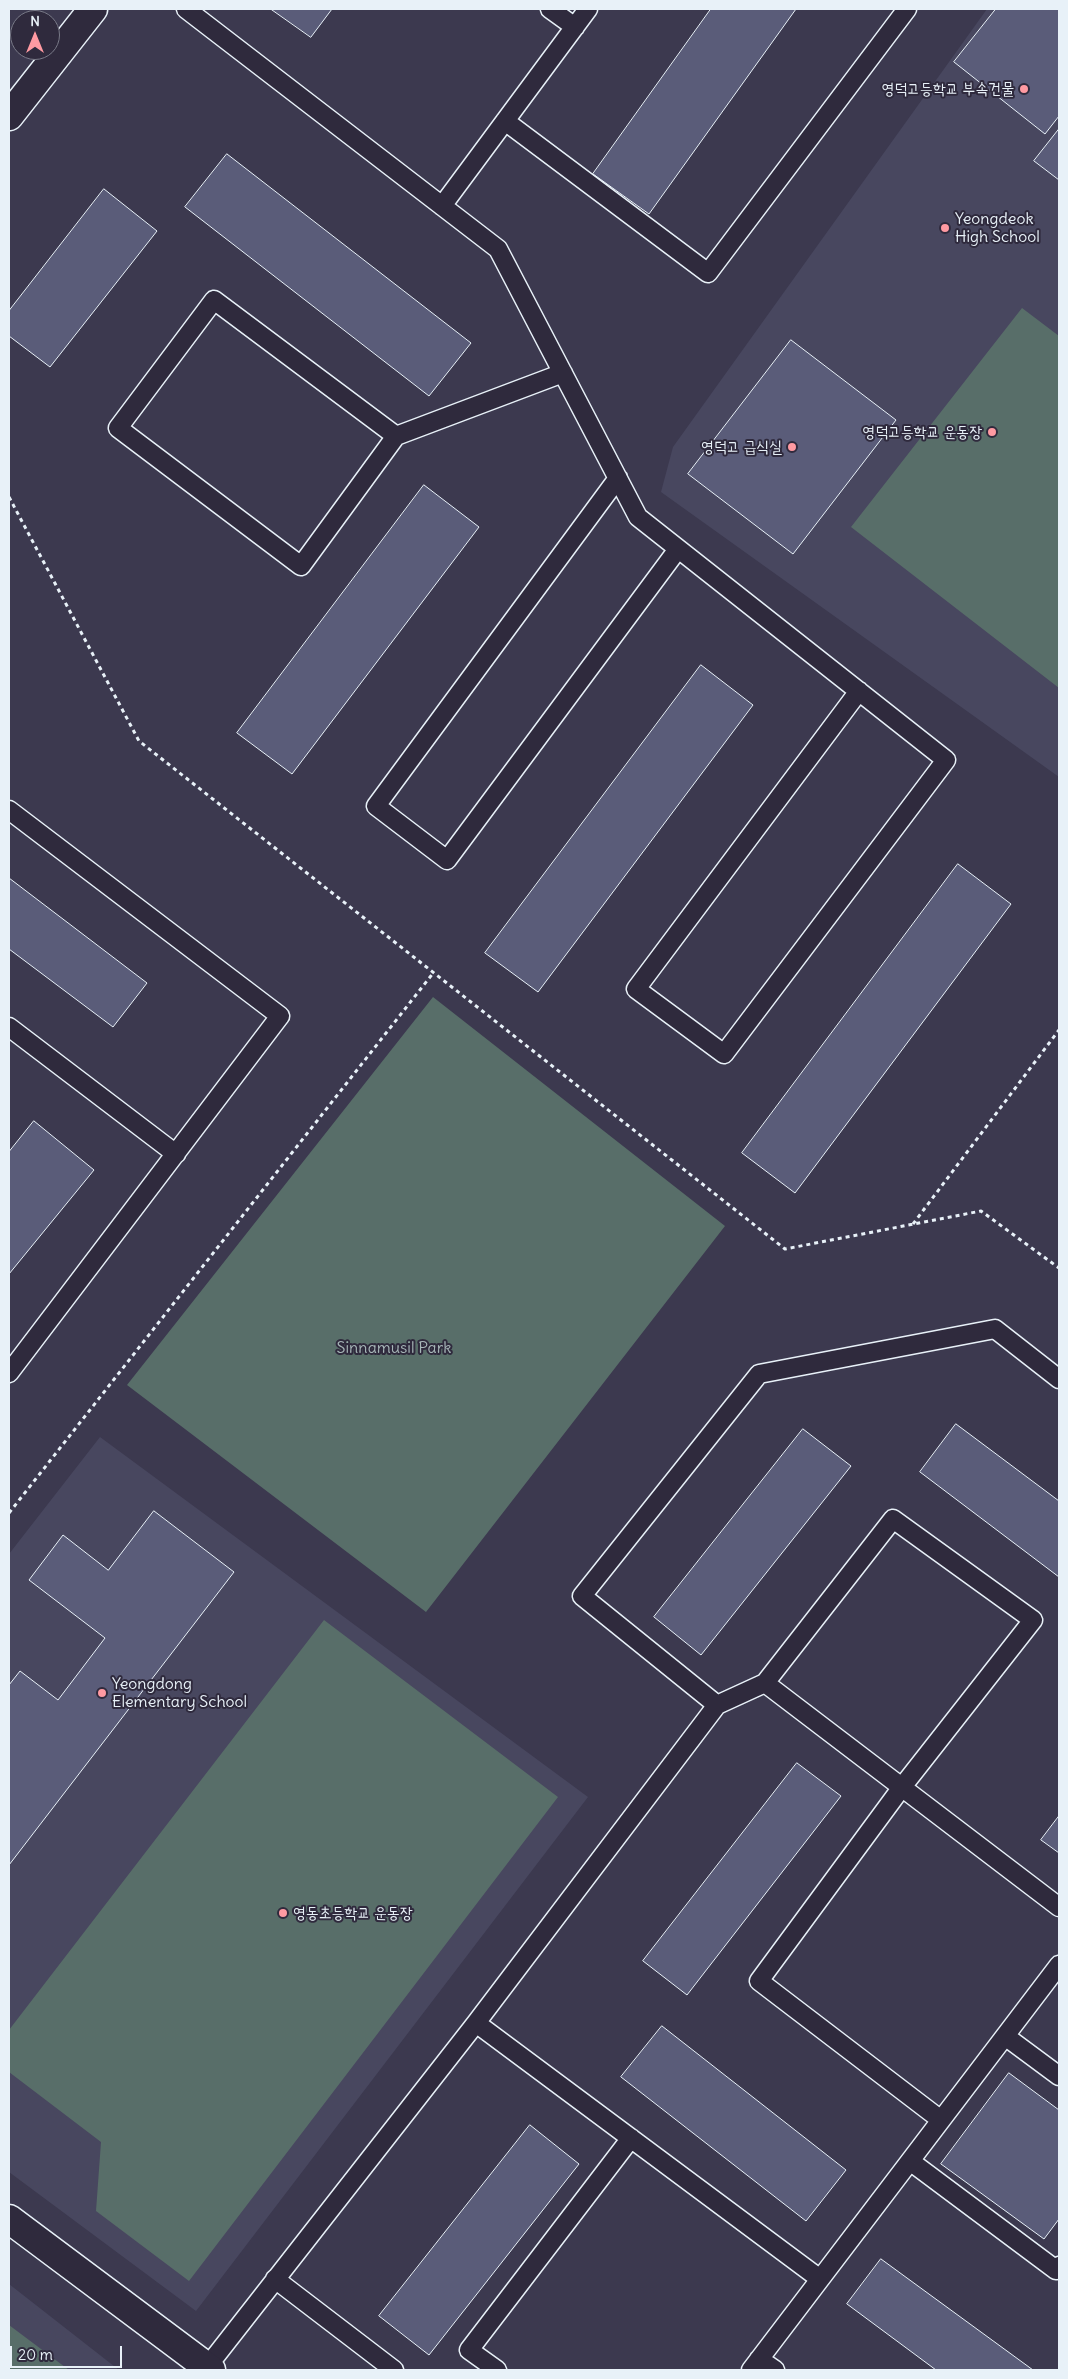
<!DOCTYPE html>
<meta charset="utf-8">
<style>
body{margin:0}
#map{position:relative;width:1068px;height:2379px;overflow:hidden;background:#3c394f;font-family:Delius,sans-serif}
canvas{display:block}
.frame{position:absolute;inset:0;border:10px solid #e8f1f8;pointer-events:none}
.north{position:absolute;left:10px;top:10px;width:50px;height:50px;box-sizing:border-box;background:#2f2a3d;border:1px solid #797a88;border-radius:50%;rotate:0deg;font-size:14px;font-weight:700;line-height:20px;text-align:center;color:#e8f1f8}
.north::after{content:'';display:block;margin:auto;width:18px;height:22px;background:#ff9aa2;clip-path:polygon(50% 0,100% 100%,50% 72%,0 100%)}
.scale{position:absolute;left:10px;top:2346px;width:112px;height:22px;box-sizing:border-box;border:2px solid #e8f1f8;border-top:0;padding-left:6px;font-size:15px;line-height:18px;white-space:nowrap;color:#e8f1f8;-webkit-text-stroke:4px #2f2a3d;paint-order:stroke}
</style>
<div id="map">
<canvas width="1068" height="2379"></canvas>
<div class="frame"></div>
<div class="north">N</div>
<div class="scale">20 m</div>
</div>
<script>
const g = document.querySelector('canvas').getContext('2d');
g.lineJoin = 'round';
function paint(path, color) {
  g.fillStyle = color;
  g.fill(path, 'evenodd');
}
function trace(path, color, width, dash) {
  g.strokeStyle = color;
  g.lineWidth = width;
  g.lineCap = dash ? 'butt' : 'round';
  g.setLineDash(dash || []);
  g.stroke(path);
}
function drawText(font, color, halo, rows, align = 'center') {
  g.font = font + ' Delius,"Poor Story",sans-serif';
  g.lineWidth = 4;
  g.setLineDash([]);
  g.textBaseline = 'middle';
  g.strokeStyle = halo;
  g.fillStyle = color;
  for (const [text, x, y, turn = 0] of rows) {
    g.save();
    g.translate(x, y);
    g.rotate((+turn || 0) * Math.PI / 180);
    g.textAlign = isNaN(turn) ? turn : align;
    if (halo) g.strokeText(text, 0, 0);
    g.fillText(text, 0, 0);
    g.restore();
  }
}
paint(new Path2D(`
 M987 9H1059V777L661 492 673 447Z
 M100 1437 588 1797 196 2311 9 2172V1554Z
 M9 2284 119 2370H9Z`), '#48475f');
paint(new Path2D(`
 M1022 308 1059 336V688L851 527Z
 M433 997 725 1226 426 1612 127 1385Z
 M324 1620 558 1797 189 2281 96 2211 101 2142 9 2072V2030Z
 M9 2325 69 2370H9Z`), '#586e69');
const building = new Path2D(`
 M271 9H332L311 37Z
 M711 9H796L649 214 593 174Z
 M996 9H1059V116L1045 134 954 62Z
 M1059 129V180L1034 161Z
 M227 154 471 343 429 396 185 207Z
 M104 189 157 231 50 367 9 336V311Z
 M791 340 896 420 793 554 688 474Z
 M424 485 479 527 292 774 237 733Z
 M701 665 753 705 538 992 485 953Z
 M958 864 1011 904 795 1193 742 1153Z
 M9 878 147 983 113 1027 9 949Z
 M34 1121 94 1170 9 1274V1152Z
 M956 1424 1059 1501V1577L920 1472Z
 M803 1429 851 1466 701 1655 654 1617Z
 M154 1511 234 1572 9 1865V1685L20 1671 58 1700 105 1638 29 1580 63 1535 108 1570Z
 M797 1763 841 1796 687 1995 643 1961Z
 M1059 1816V1853L1041 1840Z
 M662 2026 846 2170 806 2221 621 2077Z
 M1009 2073 1059 2110V2219L1044 2239 941 2164Z
 M530 2125 579 2164 429 2355 379 2316Z
 M881 2259 1033 2370H936L847 2304Z`);
paint(building, '#5a5c79');
trace(building, '#e8f1f8', 1);
const service = new Path2D(`
 M186 9 498 249 638 517 946 760 724 1054 636 989 859 691
 M550 9 575 27
 M505 121 708 273 907 9
 M442 206 588 9
 M396 436 301 566 118 428 214 300 396 436 563 373
 M618 478 376 806 447 860 678 549
 M9 810 280 1016 9 1373
 M9 1027 176 1154
 M765 1683 893 1519 1033 1620 902 1787 759 1981 941 2120
 M717 1705 582 1596 759 1374 995 1329 1059 1379
 M476 2023 820 2279
 M1005 2036 1059 2076
 M910 2161 1056 2270 1059 2266
 M275 2279 394 2370
 M759 2359 775 2370
 M207 2367 476 2023 717 1705 765 1683 1059 1907
 M497 2370 469 2350 631 2138
 M751 2370 1059 1965`);
const tertiary = new Path2D(`
 M9 116 93 9
 M9 2219 211 2370`);
trace(service, '#e8f1f8', 21);
trace(tertiary, '#e8f1f8', 31);
trace(new Path2D(`
 M9 497 139 741 785 1249 981 1211 1059 1268
 M913 1224 1059 1030
 M9 1513 434 972`), '#e8f1f8', 3, [4, 4]);
trace(service, '#2f2a3d', 18);
trace(tertiary, '#2f2a3d', 28);
for (const [x, y, r, color] of [
 [1024,89,5,"#ff9aa2"],
 [945,228,5,"#ff9aa2"],
 [992,432,5,"#ff9aa2"],
 [792,447,5,"#ff9aa2"],
 [102,1693,5,"#ff9aa2"],
 [283,1913,5,"#ff9aa2"]
]) {
  const dot = new Path2D();
  dot.arc(x, y, r, 0, 2 * Math.PI);
  g.fillStyle = color;
  g.fill(dot);
  trace(dot, '#2f2a3d', 2);
}
drawText('16px', '#e8f1f8', '#2f2a3d', [
 ["영덕고등학교 부속건물",1014,89],
 ["Yeongdeok",955,219,"left"],
 ["High School",955,237,"left"],
 ["영덕고등학교 운동장",982,432],
 ["영덕고 급식실",782,447],
 ["Yeongdong",112,1684,"left"],
 ["Elementary School",112,1702,"left"],
 ["영동초등학교 운동장",293,1913,"left"]
], 'right');
drawText('16px', '#a7b6b8', '#2f2a3d', [
 ["Sinnamusil Park",394,1348]
]);
</script>
